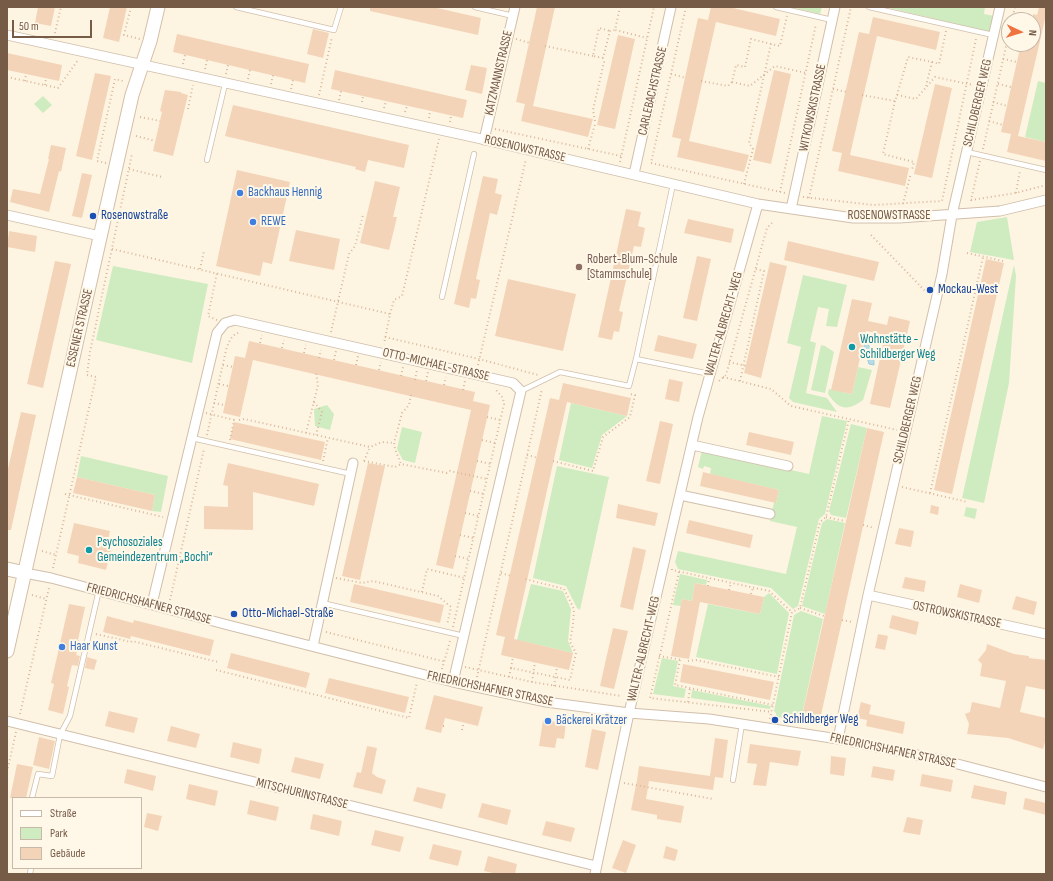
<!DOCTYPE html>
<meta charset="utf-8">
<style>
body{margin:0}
#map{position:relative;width:1053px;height:881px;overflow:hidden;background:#fdf5e2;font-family:"Sofia Sans Condensed",sans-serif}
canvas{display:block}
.frame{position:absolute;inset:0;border:8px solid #765b47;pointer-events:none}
.legend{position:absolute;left:12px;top:797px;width:130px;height:72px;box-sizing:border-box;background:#fff8e9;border:1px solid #c8b9a8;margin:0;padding:5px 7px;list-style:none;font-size:12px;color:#765b47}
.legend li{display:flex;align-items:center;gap:8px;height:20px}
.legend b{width:20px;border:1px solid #c8b9a8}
.north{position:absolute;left:1001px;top:12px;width:40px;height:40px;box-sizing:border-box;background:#fff8e9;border:1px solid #c8b9a8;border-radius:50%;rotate:94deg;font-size:11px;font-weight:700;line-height:16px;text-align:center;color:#765b47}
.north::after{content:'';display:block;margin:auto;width:14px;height:18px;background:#ee7341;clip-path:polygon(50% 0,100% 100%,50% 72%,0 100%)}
.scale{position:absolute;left:12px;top:20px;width:80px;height:18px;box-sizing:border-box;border:2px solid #765b47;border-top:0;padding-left:5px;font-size:12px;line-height:14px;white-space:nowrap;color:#765b47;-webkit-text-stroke:3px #fff8e9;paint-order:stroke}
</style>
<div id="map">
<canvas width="1053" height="881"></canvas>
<div class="frame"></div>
<ul class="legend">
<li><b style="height:5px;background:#fff"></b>Straße</li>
<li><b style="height:11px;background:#cfebc0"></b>Park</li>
<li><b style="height:11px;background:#f4d4b8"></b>Gebäude</li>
</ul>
<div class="north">N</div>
<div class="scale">50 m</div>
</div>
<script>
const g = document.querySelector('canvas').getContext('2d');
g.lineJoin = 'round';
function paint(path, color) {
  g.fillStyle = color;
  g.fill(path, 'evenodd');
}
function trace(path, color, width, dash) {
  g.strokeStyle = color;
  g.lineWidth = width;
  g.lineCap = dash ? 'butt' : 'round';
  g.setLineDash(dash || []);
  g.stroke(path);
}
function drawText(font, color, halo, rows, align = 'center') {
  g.font = font + ' "Sofia Sans Condensed",sans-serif';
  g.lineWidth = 4;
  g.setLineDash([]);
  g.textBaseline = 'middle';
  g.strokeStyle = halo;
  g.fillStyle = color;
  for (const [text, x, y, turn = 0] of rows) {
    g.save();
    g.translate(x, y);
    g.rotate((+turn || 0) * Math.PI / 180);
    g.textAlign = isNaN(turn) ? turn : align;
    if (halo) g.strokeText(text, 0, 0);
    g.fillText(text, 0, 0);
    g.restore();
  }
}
paint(new Path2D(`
 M791 7H822L820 14Z
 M885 7H985L984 14 994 16 990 32Z
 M1038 81 1046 83V142L1025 137Z
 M43 96 52 105 43 113 34 104Z
 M1007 217 1014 260 970 252 977 222Z
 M1014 265 1016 276 1009 383 984 503 962 498Z
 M113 266 208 284 192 363 96 340Z
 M803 275 847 285 837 327 826 326 829 309 818 307 810 341 816 343 806 393 827 398 837 412 793 402 789 398 801 347 787 343Z
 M821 345 825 346 834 352 825 393 811 390Z
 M858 367 872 370 863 400C847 412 838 409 828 394L829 389 852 394Z
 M571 403 627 416 602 435 592 468 559 460Z
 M327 405 334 414 330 430 315 426 314 409Z
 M822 416 847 421 825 514 819 519 798 606 793 609 771 588 678 569 675 562 678 551 786 574 797 527 770 521 774 502 776 503 779 490 710 474 711 468 704 466 703 469 698 467 702 450 809 474Z
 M851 424 867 428 846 518 831 515 829 511Z
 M402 427 422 432 415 463 403 460 397 449Z
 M81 456 168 476 161 512 152 511 155 495 77 477Z
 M557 466 609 477 580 610 577 608 566 586 533 578Z
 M966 507 977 509 975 519 964 516Z
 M827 519 845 523 825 614 802 606 822 523Z
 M680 574 707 580 706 585 695 583 692 601 682 599 681 606 673 605Z
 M531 584 563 591 571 609 568 641 573 653 517 640Z
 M769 593 789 613 777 674 696 657 708 604 760 614 764 597Z
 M801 611 823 619 803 710 825 716 819 723 776 717V713L774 711 794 615Z
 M662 658 678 661 673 686 686 689 684 698 653 694Z
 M692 690 771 706 770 709 691 698Z`), '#cfebc0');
const water = new Path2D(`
 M865 342C873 348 874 356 874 365L869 364 864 348Z`);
paint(water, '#b6dde8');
trace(water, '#9bccda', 1);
paint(new Path2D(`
 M38 7H55L51 26 35 23Z
 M110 7H127L119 42 103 38Z
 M370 7H433L481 18 478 35 370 11Z
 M537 7H555L533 106 593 119 588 137 521 121 525 104 516 102Z
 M711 7H729L780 19 776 36 716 22 689 141 749 155 744 172 677 157 681 139 672 137 698 18 708 20Z
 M1039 7H1046V15L1018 136 1046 142V161L1007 152 1011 134 1001 132 1021 44H1033V14L1037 15Z
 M873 17 940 32 936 50 877 36 850 155 909 168 905 186 838 171 842 153 832 151 859 32 869 34Z
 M313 29 329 33 323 58 307 54Z
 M177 34 309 64 305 83 173 52Z
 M618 35 635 39 615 129 597 125Z
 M7 53 62 65 59 81 7 70Z
 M471 65 487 68 482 94 465 90Z
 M335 70 467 100 463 118 331 89Z
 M774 70 791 74 771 164 753 160Z
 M95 73 111 76 92 160 76 156Z
 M935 84 952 88 932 178 914 174Z
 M165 90 181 92V93L188 95 173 156 153 151 162 112 160 111Z
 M233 105 409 145 404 168 368 160 365 172 355 169 356 167 225 136Z
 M51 145 66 148 61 172 59 171 49 212 10 202 13 189 40 194 49 159H48Z
 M237 170 290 182 272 264 263 262 260 276 216 266Z
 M82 173 92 175 82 218 72 216Z
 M483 176 498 179 495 193 502 195 497 215 490 213 476 279 480 280 476 299 471 298 469 308 454 304Z
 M375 181 400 187 393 217H397L389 250 360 243Z
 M626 209 641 212 638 226 645 228 641 247 634 246 619 311 623 312 619 332 614 331 612 340 598 337Z
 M688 219 734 229 731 243 684 233Z
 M296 230 340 239 334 270 289 261Z
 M9 231 37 236 35 252 7 247Z
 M788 241 879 262 874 281 784 260Z
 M697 256 711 259 697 321 683 318Z
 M986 259 1004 263 952 494 934 490Z
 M55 261 71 264 43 388 27 384Z
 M770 262 787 266 761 378 744 373Z
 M508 279 576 294 563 351 495 336Z
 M852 299 872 303 868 321 887 325 889 316 910 321 890 408 870 404 885 335 866 331 852 394 831 390Z
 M658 335 697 344 693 359 654 351Z
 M249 341 475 392 473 401 490 405 453 569 436 565 471 410 253 360 240 417 223 413 235 356 245 358Z
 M669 379 683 382 679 402 665 399Z
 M563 383 631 398 627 416 567 402 554 459 514 639 573 653 569 670 501 655 505 637 496 635 550 398 559 400Z
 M21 412 36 415 11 530H7V473Z
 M660 421 673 424 660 484 646 481Z
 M234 422 325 442 321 460 230 439Z
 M867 428 884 432 821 715 803 711Z
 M749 432 794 442 791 455 746 445Z
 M228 463 319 484 314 506 253 492V530L204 529V506L228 507V486L223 485Z
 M368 463 385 466 360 580 342 576Z
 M703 472 779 490 776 503 700 486Z
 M77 477 155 495 152 511 73 493Z
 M618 504 658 513 655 526 616 518Z
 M931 505 939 507 938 515 930 513Z
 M689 520 753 535 750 548 686 533Z
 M74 523 110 531 107 545 112 546 106 570 78 563 79 556 67 553Z
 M899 528 914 531 911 547 895 544Z
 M633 547 646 550 633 610 620 607Z
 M905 577 926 581 924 592 902 588Z
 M695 583 764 597 760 614 700 602 689 659 671 656 682 599 692 601Z
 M354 584 444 605 440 623 350 602Z
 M960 584 982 590 979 603 957 597Z
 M1016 596 1037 602 1034 615 1012 609Z
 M69 604 85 607 78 640 80 641 76 655 80 656 78 666 72 665 67 686 69 687 63 714 48 710 54 684 51 683Z
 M892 615 919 622 916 635 889 628Z
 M107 616 133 623 134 620 214 640 210 656 131 636 130 639 103 632Z
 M613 628 628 631 614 689 600 686Z
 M878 634 888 636 885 650 875 648Z
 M987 644 1014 654 1029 656V658L1046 660V690L1026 686 1020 712 1046 718V739L1043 749 1008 738 967 734 969 724 965 714 970 712 972 702 1000 708 1006 681 980 676 982 664 978 660 986 650Z
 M231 653 310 673 306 688 227 668Z
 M87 657 97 660 94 670 85 668Z
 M683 664 774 682 770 700 680 682Z
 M329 678 409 697 405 713 325 693Z
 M434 695 483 707 478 726 445 718 441 733 425 729Z
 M861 702 871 705 869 714 905 722 903 734 866 726 867 720 857 718Z
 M109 711 138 718 134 733 105 726Z
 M543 720 566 723 564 739 557 738 555 748 539 746Z
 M171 726 200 734 196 748 167 741Z
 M592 729 606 732 598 770 585 767Z
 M39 737 55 741 49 769 33 765Z
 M715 738 728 740 723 778 715 777 713 790 649 781 646 799 684 806 681 823 657 819V815L631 810 637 780 639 766 710 776Z
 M233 742 262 749 259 764 230 757Z
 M750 744 801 751 798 766 770 762 766 786 753 785 757 764 747 763Z
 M367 746 377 748 372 773 377 777 386 780 382 794 353 787 357 772 361 773Z
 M831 756 846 758 844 776 830 774Z
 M295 757 324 764 320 779 291 772Z
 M17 764 33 767 26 798H10Z
 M873 766 895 770 893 781 871 777Z
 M127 769 156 776 153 791 124 783Z
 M922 774 953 780 951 792 920 786Z
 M189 784 218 791 215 806 186 799Z
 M974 785 1007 792 1005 805 971 798Z
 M417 787 446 794 442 809 413 801Z
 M1025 798 1046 803V815L1023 809Z
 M250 800 279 807 276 821 247 814Z
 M482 803 511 810 507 825 478 817Z
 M147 813 162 816 158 831 144 827Z
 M313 814 342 821 339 836 310 829Z
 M907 817 923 820 920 835 903 832Z
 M546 821 575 828 571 842 542 835Z
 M375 830 404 837 400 852 371 845Z
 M623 840 636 845 626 873 612 868Z
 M433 844 462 851 458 866 429 859Z
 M666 846 678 850 675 861 663 858Z
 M488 856 517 864 515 874H497L484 871Z`), '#f4d4b8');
const service = new Path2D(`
 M236 7 334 30 341 7
 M475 7 513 16
 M776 7 832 20
 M869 7 993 35
 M967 152 1046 170
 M207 160 225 84
 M442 297 474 154
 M636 359 673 184
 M521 391 560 372 629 386 636 359 710 374
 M192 438 351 474
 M322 603 464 636
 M733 780 742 724
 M32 798 38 774 52 776 60 735 70 716 99 590
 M30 874 31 868`);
const minor = new Path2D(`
 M7 35 477 138 758 204 853 218H899L1000 211 1046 200
 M484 140 515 7
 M634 174 671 7
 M791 209 835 7
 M7 215 100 236
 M692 445 788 466
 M680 495 770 514
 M25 573 51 578 228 625 453 682 546 702 629 713 709 719 838 739 946 761 1046 787
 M868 595 1046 634
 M152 604 217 333 225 323 235 320 513 383 521 391 453 682
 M313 646 353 463
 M7 721 596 866
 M838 739 868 595 942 274 952 215 1000 7
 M595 874 629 713 698 417 758 204`);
const secondary = new Path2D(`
 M7 569 25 573
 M7 651 132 95 150 41 158 7`);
trace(service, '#d1bfab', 6);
trace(minor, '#d1bfab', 11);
trace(secondary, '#d4bfa8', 15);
trace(new Path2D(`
 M131 7 124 35 140 39
 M620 7 615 30 647 38
 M686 7 651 163 785 193
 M1012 20 1015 7
 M54 37 61 7
 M516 39 530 43
 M771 44 751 39 745 67 736 65 732 82 750 86 775 66 806 73
 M545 46 593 56
 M603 58 593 56 599 28 610 31
 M1003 59 1017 62
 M932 62 939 64 946 31
 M183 64 185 55
 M205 69 207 60
 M226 74 228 65
 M671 74 686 78
 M7 77 58 88 78 60
 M248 79 250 70
 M25 81 26 74
 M701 81 728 86 732 82
 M271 84 273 75
 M998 84 1011 87
 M45 85 46 78
 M291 89 293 80
 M833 89 847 92
 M319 95 332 37
 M862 95 895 101 897 95 916 99 935 77 973 85
 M897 95 908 57 932 62 926 86
 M339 100 341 91
 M895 101 883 154 914 162 912 170
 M362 102 363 96
 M993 102 1007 106
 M384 108 386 101
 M188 109 193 85
 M405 112 407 106
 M140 117 160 121
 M429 118 430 111
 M595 121 593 110 604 62 603 58 610 31 615 30
 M989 121 1003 125
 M450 122 451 116
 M495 129 621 156
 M136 136 155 141
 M588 149 595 124
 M983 149 1009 33
 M980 161 971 200 1016 193 1046 185
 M620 162 654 7
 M106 163 97 161 115 79 123 81
 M129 169 162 177
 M744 184 753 149 749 143 771 44 780 46 787 16
 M780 192 816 24
 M1016 193 1020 170
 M803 197 873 205 942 201 976 39
 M809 198 851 7
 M903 204 911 173
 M871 235 926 292
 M112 249 390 314 384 344
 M967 253 1003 261
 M200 269 204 251
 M390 314 394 300 402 296 439 139
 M217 320 208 316 217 273
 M331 332 349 254 355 246 363 215
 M385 337 479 359 538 375
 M260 343 262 335
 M282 348 284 340
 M304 353 306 345
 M319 358 321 350
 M334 360 336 351
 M729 362 746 366
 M223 365 233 367
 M356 365 358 356
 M478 365 526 159
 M379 370 381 362
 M401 376 403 367
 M723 377 771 389 791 406 897 430
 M415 380 417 370
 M426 381 428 372
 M719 381 726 375 767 228 773 222
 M740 381 764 271 755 269
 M219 384 228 386
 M444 385 446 377
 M463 390 465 381
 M411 395 409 405 402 413 394 443 395 449 401 464 447 473 450 471 487 479
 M314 402 322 412 316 435
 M214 403 224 405
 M206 413 234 420
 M487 417 500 420
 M239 420 244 419 370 447 382 442 394 443
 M306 433 318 385 316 373
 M207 435 226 350C229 342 231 334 241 332
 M230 440 234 420 236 419
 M482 440 495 443
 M527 455 538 458
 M323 461 328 438
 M364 461 395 467 401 464
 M364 461 370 447
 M477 461 491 464
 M553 461 593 471 603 437 630 417 635 395 629 394
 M902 487 968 502
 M470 491 484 494
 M930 493 983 257
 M65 494 163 517
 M465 513 479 516
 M826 517 845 521
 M863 525 874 528
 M460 535 473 538
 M42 551 56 555
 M455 556 469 559
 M53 568 96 377 87 375 90 352 132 154
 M672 569V570L769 591 792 612
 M679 572 650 698 772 712
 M501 573 511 576
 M336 578 362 583 373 581 438 596 451 607 447 625
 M708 586 709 578
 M729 590 731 583
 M422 592 427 569 465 578
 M751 594 753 588
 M32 595 46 599
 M170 600 204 449
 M800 608 824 616
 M842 620 852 622
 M453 627 504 404 503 398 496 390
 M326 632 446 662
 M96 634 131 642 132 641 218 662
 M659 656 682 660
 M680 660 675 685 773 705
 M688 661 696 660 779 677
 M465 667 532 682 621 696
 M511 668 513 657
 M442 669 450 641
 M216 670 409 718 417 682
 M477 677 542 389
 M509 677 511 668 570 680 576 653 570 642 573 624 574 609 564 589 525 579
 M532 682 535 662
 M554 686 557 667
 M688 702 690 688
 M20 714 49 588
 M770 719 792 612 800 608 820 522 826 517 849 419
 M443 726H446
 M462 730 463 725
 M7 772 16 732
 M624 783 713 799`), '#d9b79b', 2, [1, 3]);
trace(service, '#fff', 4.5);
trace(minor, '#fff', 9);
trace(secondary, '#fff', 13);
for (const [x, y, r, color] of [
 [240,193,4,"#3f7fe0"],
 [93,216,4,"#1a4fb4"],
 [253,222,4,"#3f7fe0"],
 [579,267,4,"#8d6e63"],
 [930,290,4,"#1a4fb4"],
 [852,347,4,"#0f9aa8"],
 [89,550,4,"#0f9aa8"],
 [234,614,4,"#1a4fb4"],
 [62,647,4,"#3f7fe0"],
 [775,720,4,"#1a4fb4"],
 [548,721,4,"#3f7fe0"]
]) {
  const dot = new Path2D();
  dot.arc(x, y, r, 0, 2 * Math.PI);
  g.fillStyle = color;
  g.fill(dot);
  trace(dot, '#fff8e9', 1.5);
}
drawText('13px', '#765b47', '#fff8e9', [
 ["KATZMANNSTRASSE",499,73,-77],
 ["CARLEBACHSTRASSE",653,91,-77],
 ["SCHILDBERGER WEG",978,103,-77],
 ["WITKOWSKISTRASSE",813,108,-78],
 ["ROSENOWSTRASSE",525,149,13],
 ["ROSENOWSTRASSE",889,216],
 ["WALTER-ALBRECHT-WEG",724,324,-74],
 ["ESSENER STRASSE",80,328,-77],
 ["OTTO-MICHAEL-STRASSE",436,365,13],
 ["SCHILDBERGER WEG",908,420,-77],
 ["FRIEDRICHSHAFNER STRASSE",149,604,15],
 ["OSTROWSKISTRASSE",957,615,12],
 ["WALTER-ALBRECHT-WEG",644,649,-77],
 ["FRIEDRICHSHAFNER STRASSE",490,689,12],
 ["FRIEDRICHSHAFNER STRASSE",893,751,12],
 ["MITSCHURINSTRASSE",302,794,14]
]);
drawText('13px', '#366cbe', '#fff8e9', [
 ["Backhaus Hennig",248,193],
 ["REWE",261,222],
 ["Haar Kunst",70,647],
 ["Bäckerei Krätzer",556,721]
], 'left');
drawText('13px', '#164399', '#fff8e9', [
 ["Rosenowstraße",101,216],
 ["Mockau-West",938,290],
 ["Otto-Michael-Straße",242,614],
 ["Schildberger Weg",783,720]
], 'left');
drawText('13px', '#785e54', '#fff8e9', [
 ["Robert-Blum-Schule",587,260],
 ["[Stammschule]",587,275]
], 'left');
drawText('13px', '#0d838f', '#fff8e9', [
 ["Wohnstätte -",860,340],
 ["Schildberger Weg",860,355],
 ["Psychosoziales",97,543],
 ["Gemeindezentrum „Bochi“",97,558]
], 'left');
</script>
